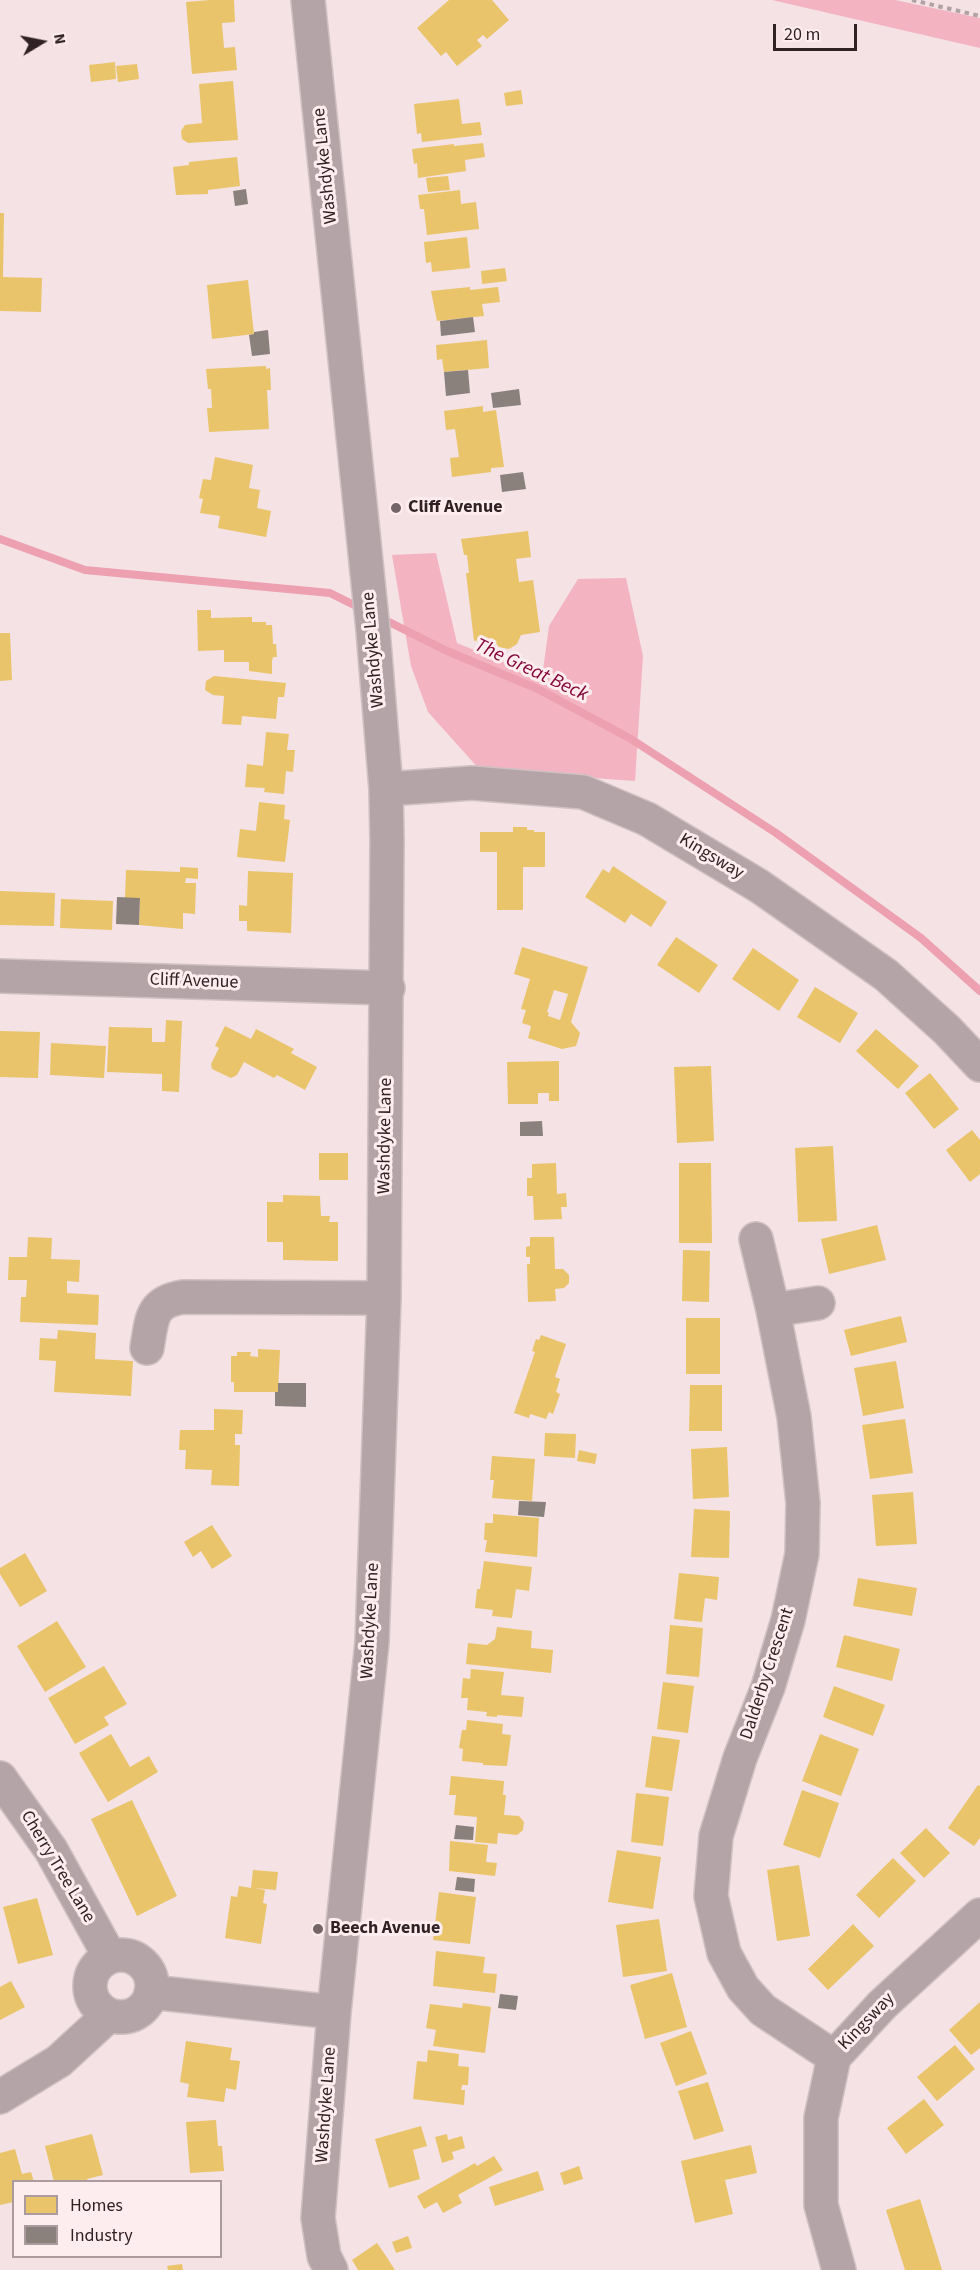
<!DOCTYPE html>
<style>
body{margin:0}
#map{position:relative;width:980px;height:2270px;overflow:hidden;background:#f4e2e5;font-family:"Source Sans 3",sans-serif}
canvas{display:block}
.legend{position:absolute;left:12px;top:2180px;width:210px;height:78px;box-sizing:border-box;background:#fdedef;border:2px solid #ab9b9e;margin:0;padding:8px 10px;list-style:none;font-size:18px;color:#2f2124}
.legend li{display:flex;align-items:center;gap:12px;height:30px}
.legend b{width:30px;border:2px solid #ab9b9e}
.north{position:absolute;left:12px;top:12px;width:60px;height:60px;-webkit-text-stroke:4px #fdedef;paint-order:stroke;rotate:80deg;font-size:16px;font-weight:700;line-height:24px;text-align:center;color:#2f2124}
.north::after{content:'';display:block;margin:auto;width:21px;height:27px;background:#2f2124;clip-path:polygon(50% 0,100% 100%,50% 72%,0 100%)}
.scale{position:absolute;left:773px;top:24px;width:84px;height:27px;box-sizing:border-box;border:3px solid #2f2124;border-top:0;padding-left:8px;font-size:18px;line-height:21px;white-space:nowrap;color:#2f2124;-webkit-text-stroke:4px #fdedef;paint-order:stroke}
</style>
<div id="map">
<canvas width="980" height="2270"></canvas>
<ul class="legend">
<li><b style="height:16px;background:#e9c46a"></b>Homes</li>
<li><b style="height:16px;background:#8a817c"></b>Industry</li>
</ul>
<div class="north">N</div>
<div class="scale">20 m</div>
</div>
<script>
const g = document.querySelector('canvas').getContext('2d');
g.lineJoin = 'round';
function paint(path, color) {
  g.fillStyle = color;
  g.fill(path, 'evenodd');
}
function trace(path, color, width, dash) {
  g.strokeStyle = color;
  g.lineWidth = width;
  g.lineCap = dash ? 'butt' : 'round';
  g.setLineDash(dash || []);
  g.stroke(path);
}
function drawText(font, color, halo, rows, align = 'center') {
  g.font = font + ' "Source Sans 3",sans-serif';
  g.lineWidth = 6;
  g.setLineDash([]);
  g.textBaseline = 'middle';
  g.strokeStyle = halo;
  g.fillStyle = color;
  for (const [text, x, y, turn = 0] of rows) {
    g.save();
    g.translate(x, y);
    g.rotate((+turn || 0) * Math.PI / 180);
    g.textAlign = isNaN(turn) ? turn : align;
    if (halo) g.strokeText(text, 0, 0);
    g.fillText(text, 0, 0);
    g.restore();
  }
}
paint(new Path2D(`
 M772 0H895L980 18V48Z
 M436 553 457 643 542 678 549 626 578 579 626 578 643 656 635 781 480 770 428 712 411 666 392 555Z`), '#f3b3c1');
paint(new Path2D(`
 M210 0H234L235 22 222 23 224 48 235 47 237 70 192 74 186 2Z
 M449 0H492L509 20 487 39 483 35 477 40 482 46 457 66 446 52 441 56 417 28Z
 M115 62 116 79 91 82 89 65Z
 M137 64 139 79 118 82 116 66Z
 M233 81 238 140 188 143 182 139 181 131 185 125 202 123 199 84Z
 M521 90 523 104 506 106 504 93Z
 M459 99 462 124 480 122 482 135 422 142 421 133 417 134 414 104Z
 M483 143 485 157 465 160 466 171 418 178 417 163 414 164 412 149 454 144V146Z
 M237 157 240 186 208 190V194L176 195 173 167 189 165V162Z
 M448 176 450 190 428 192 426 178Z
 M460 190 461 204 476 202 479 229 427 235 424 209H420L418 195Z
 M0 213H4L3 277 42 278 41 312 0 311Z
 M467 237 470 268 432 272 431 262 426 263 424 242Z
 M505 268 507 281 482 284 481 271Z
 M248 280 254 334 212 339 207 285Z
 M470 287V290L498 287 500 302 482 304 484 316 437 321 431 291Z
 M487 340 489 368 444 372 442 359 437 360 436 345Z
 M266 366V369L270 368 271 390H267L269 429 209 432 207 408H212L211 389H208L206 369Z
 M483 406V412L496 410 504 467 491 468V472L452 477 450 458 459 457 455 429 446 430 444 411Z
 M215 457 253 465 249 488 260 490 257 508 271 511 266 537 218 528 220 516 200 513 203 499 199 498 203 479 211 480Z
 M528 531 531 557 516 559 519 582 533 580 540 632 521 635 517 644 509 649 499 647 492 638 474 641 466 573H469L467 555H464L461 539Z
 M197 610H211V618L252 617V622H266V625H272L273 644H276L277 657H273L272 661V674L249 671V662H224V650L198 651Z
 M0 633H10L12 680 0 681Z
 M214 676 286 683 284 697H278L276 719 242 716 241 725 222 724 224 696 213 695 205 690 206 681Z
 M266 732 289 734 287 750H295L293 772 286 771 284 794 264 792 265 788 245 787 247 764 263 766Z
 M259 802 285 805 284 819 290 820 285 862 237 857 240 829 256 831Z
 M513 827H527V830H534V832H545V867H523V910H497V852H480V832H513Z
 M613 866 667 902 651 927 631 914 625 923 585 897 603 869 609 873Z
 M180 867 198 868V879L186 878 185 883H196L195 914 183 913V929L139 925 140 898H125L126 870 180 872Z
 M248 871 293 873 291 933 247 931V921H239V905L247 906Z
 M0 891 55 893 54 926 0 925Z
 M61 899 113 901 112 930 60 928Z
 M676 937 718 965 699 993 657 965Z
 M522 947 588 967 571 1022 580 1033 576 1046 562 1049 528 1038 531 1026 522 1023 526 1010 521 1009 530 979 514 974ZM554 990 568 994 560 1020 548 1016 549 1013 547 1012Z
 M753 948 799 980 779 1011 732 979Z
 M815 987 858 1013 840 1043 797 1017Z
 M166 1020 182 1021 179 1092 162 1091V1074L107 1072 109 1027 152 1028V1042H165Z
 M225 1026 251 1039 256 1029 294 1049 291 1053 317 1067 305 1090 277 1075 274 1078 244 1062 237 1075 231 1078 212 1069 211 1064 219 1048 215 1046Z
 M876 1029 919 1066 898 1089 856 1051Z
 M0 1031 40 1032 38 1078 0 1077Z
 M51 1043 106 1046 104 1078 50 1075Z
 M559 1061V1101H549V1093H538V1104H508L507 1062Z
 M711 1066 714 1141 677 1143 674 1067Z
 M930 1073 959 1109 934 1129 905 1093Z
 M972 1130 980 1140V1174L970 1182 946 1150Z
 M833 1146 837 1221 798 1222 795 1148Z
 M319 1153H348V1180H319Z
 M556 1163 557 1194 566 1193 567 1207H561L562 1219 534 1220 533 1196H527V1178H532V1164Z
 M679 1163H711L712 1243H679Z
 M283 1195 320 1196 321 1216H330L329 1222H338V1261L283 1260V1242H267V1202H283Z
 M877 1225 886 1260 829 1274 821 1239Z
 M28 1237 52 1238 51 1259 80 1260 79 1282 67 1281V1293L99 1295 98 1325 20 1322 21 1297H26L27 1280H8L9 1257H27Z
 M530 1237H554L555 1269H563L569 1275V1283L564 1288 555 1289 556 1301 528 1302 527 1264H530V1257H526V1247L530 1246Z
 M683 1250 710 1251 709 1302 682 1301Z
 M901 1316 907 1342 851 1356 844 1330Z
 M686 1318H720V1374H686Z
 M58 1330 96 1333 95 1359 133 1361 131 1396 54 1392 56 1361 39 1360 40 1338 57 1339Z
 M541 1335 566 1344 555 1377 560 1379 556 1392 560 1394 553 1414 549 1412 546 1419 530 1414 529 1418 514 1413 535 1352 532 1351 536 1339 539 1340Z
 M258 1349 280 1350 278 1392H234V1382H231V1356H237V1352H251L250 1356 258 1357Z
 M896 1361 904 1408 863 1416 854 1368Z
 M690 1385H722V1431H689Z
 M214 1409 243 1410 242 1434H235V1445H240L239 1486 211 1485 212 1470 185 1469 186 1450H179L180 1430H214Z
 M905 1419 913 1473 870 1479 862 1425Z
 M545 1433 576 1434 575 1458 544 1456Z
 M727 1447 729 1497 693 1499 691 1449Z
 M579 1450 597 1454 595 1464 577 1461Z
 M492 1456 535 1459 532 1501 492 1498 494 1480H490Z
 M913 1492 917 1544 876 1546 872 1495Z
 M694 1509 730 1511 729 1558 691 1557Z
 M493 1514 539 1518 537 1557 485 1552 487 1540H484L485 1523H493Z
 M212 1525 232 1556 212 1569 201 1551 193 1557 184 1542Z
 M25 1553 47 1591 20 1607 0 1574V1568Z
 M484 1561 532 1567 529 1591 516 1589 512 1618 492 1616 493 1610 475 1608 477 1589H480Z
 M679 1573 719 1577 717 1600 705 1598 702 1622 674 1619Z
 M858 1578 917 1588 912 1616 853 1606Z
 M57 1621 86 1667 45 1692 17 1646Z
 M670 1625 703 1628 699 1677 666 1674Z
 M497 1627 532 1631 531 1648 553 1650 551 1673 466 1664 468 1643 487 1645 495 1639Z
 M844 1635 900 1649 892 1681 836 1667Z
 M104 1666 127 1704 104 1717 109 1725 75 1744 48 1698Z
 M471 1669 504 1672 501 1695 524 1697 522 1717 497 1715V1717L486 1716 487 1712 467 1710 468 1698H461L463 1678 470 1679Z
 M663 1682 694 1686 688 1733 657 1729Z
 M834 1686 885 1705 873 1736 823 1717Z
 M467 1720 503 1724 502 1734 511 1735 507 1766 483 1765V1763L462 1761 463 1749 459 1748 462 1730H466Z
 M111 1734 130 1767 149 1756 158 1772 108 1802 79 1753Z
 M820 1734 859 1749 841 1796 802 1781Z
 M652 1736 680 1740 672 1791 645 1787Z
 M451 1776 504 1781 503 1795H506L504 1815 519 1816 524 1822 523 1830 517 1835 498 1833 497 1844 475 1842 477 1817 454 1815 456 1795H449Z
 M978 1785 980 1786V1838L974 1846 948 1828Z
 M802 1790 839 1803 820 1858 783 1845Z
 M636 1793 669 1797 663 1846 631 1842Z
 M132 1800 177 1896 137 1916 91 1819Z
 M926 1828 950 1853 924 1878 900 1853Z
 M450 1841 488 1845 486 1862 497 1863 495 1876 449 1871Z
 M617 1850 661 1857 653 1909 608 1902Z
 M893 1858 916 1881 879 1918 856 1895Z
 M799 1865 810 1936 777 1941 767 1870Z
 M253 1870 278 1872 276 1890 254 1888 265 1890 263 1903 267 1904 261 1944 225 1938 231 1896 237 1897 239 1886 251 1888Z
 M439 1892 476 1897 470 1944 433 1940Z
 M37 1898 53 1955 18 1964 3 1907Z
 M659 1919 667 1971 623 1977 616 1925Z
 M853 1924 874 1946 828 1990 808 1969Z
 M436 1951 485 1957 483 1973 497 1974 495 1993 433 1986Z
 M672 1973 687 2027 645 2039 630 1985Z
 M11 1981 25 2007 0 2020V1987Z
 M980 2002V2048L971 2055 949 2030Z
 M463 2003 491 2007 485 2053 433 2046 436 2030 426 2028 430 2004 462 2008Z
 M691 2031 707 2074 676 2086 660 2043Z
 M186 2041 232 2048 230 2060 240 2061 236 2090 226 2088 224 2102 187 2097 189 2084 180 2082Z
 M955 2045 975 2069 937 2101 917 2077Z
 M428 2050 459 2054 458 2066 469 2067 468 2085H462L461 2090H465L464 2105 413 2099 417 2061 427 2062Z
 M708 2082 724 2131 694 2140 678 2091Z
 M924 2099 944 2125 906 2154 887 2128Z
 M216 2120 218 2146H222L224 2171 190 2173 186 2122Z
 M421 2126 427 2146 413 2150 420 2179 389 2188 375 2139Z
 M92 2134 103 2175 87 2179 88 2182H54L45 2146Z
 M447 2134 448 2140 462 2136 465 2148 452 2152 454 2159 442 2163 435 2137Z
 M751 2145 757 2173 725 2180 733 2214 695 2223 681 2161Z
 M15 2149 22 2174 31 2172 34 2182H14V2202L0 2205V2153Z
 M494 2156 503 2170 458 2195 462 2203 443 2213 437 2202 424 2209 417 2196 475 2163 477 2166Z
 M579 2166 583 2179 564 2185 560 2173Z
 M538 2171 544 2190 495 2206 489 2187Z
 M920 2199 942 2270H905L886 2210Z
 M408 2236 412 2248 396 2253 392 2242Z
 M377 2243 386 2256 395 2270H358L352 2260Z
 M182 2264 183 2270H168L167 2266Z`), '#e9c46a');
paint(new Path2D(`
 M246 189 248 204 235 206 233 191Z
 M473 317 475 332 441 336 440 321Z
 M268 330 270 354 252 356 249 335 254 334V332Z
 M468 370 470 393 446 396 444 372Z
 M519 389 521 405 493 408 491 393Z
 M523 472 526 489 502 492 500 475Z
 M117 897 140 898 139 925 116 924Z
 M542 1121 543 1136H520V1122Z
 M278 1383H306V1407L275 1406V1392H278Z
 M519 1501 546 1502 544 1517 518 1515Z
 M456 1825 474 1827 473 1840 454 1839Z
 M457 1877 475 1879 474 1892 455 1890Z
 M500 1994 518 1996 516 2010 498 2008Z`), '#8a817c');
trace(new Path2D(`
 M0 539 85 570 330 593 364 610
 M381 618 447 651 538 689 631 739 776 833 921 938 980 991`), '#eca0b0', 8);
const minor = new Path2D(`
 M308 0 373 630 386 789 387 841 384 1298 372 1642 334 2012 318 2218 324 2256 331 2270
 M386 789 472 783 583 792 647 819 759 886 886 975 947 1030 980 1065
 M0 976 388 988
 M756 1239 773 1310 794 1417 803 1503 802 1554 788 1620 768 1687 740 1758 716 1836 711 1896 724 1953 743 1988 763 2010 834 2057
 M773 1310 818 1303
 M147 1348C152 1318 151 1302 183 1297L384 1298
 M0 1778 51 1850 110 1957
 M90 1986a31 31 0 1 1 62 0a31 31 0 1 1-62 0Z
 M151 1992 334 2012
 M0 2097 59 2061 109 2015
 M839 2270 821 2205V2118L834 2057 882 2005 980 1915`);
trace(minor, '#cfc1c3', 36);
trace(new Path2D(`
 M912 0 980 16`), '#afa1a4', 4, [4.5, 4.5]);
trace(minor, '#b4a4a7', 33);
for (const [x, y, r, color] of [
 [396,508,6,"#746568"],
 [318,1929,6,"#746568"]
]) {
  const dot = new Path2D();
  dot.arc(x, y, r, 0, 2 * Math.PI);
  g.fillStyle = color;
  g.fill(dot);
  trace(dot, '#fdedef', 2);
}
drawText('18px', '#2f2124', '#fdedef', [
 ["Washdyke Lane",326,166,-96],
 ["Washdyke Lane",374,650,-95],
 ["Kingsway",711,857,31],
 ["Cliff Avenue",194,982,2],
 ["Washdyke Lane",386,1136,-89],
 ["Washdyke Lane",371,1621,-87],
 ["Dalderby Crescent",768,1674,-72],
 ["Cherry Tree Lane",57,1867,59],
 ["Kingsway",867,2022,-46],
 ["Washdyke Lane",327,2105,-86]
]);
drawText('bold 18px', '#2f2124', '#fdedef', [
 ["Cliff Avenue",408,508],
 ["Beech Avenue",330,1929]
], 'left');
drawText('italic 20px', '#850639', '#fdedef', [
 ["The Great Beck",531,671,25]
]);
</script>
